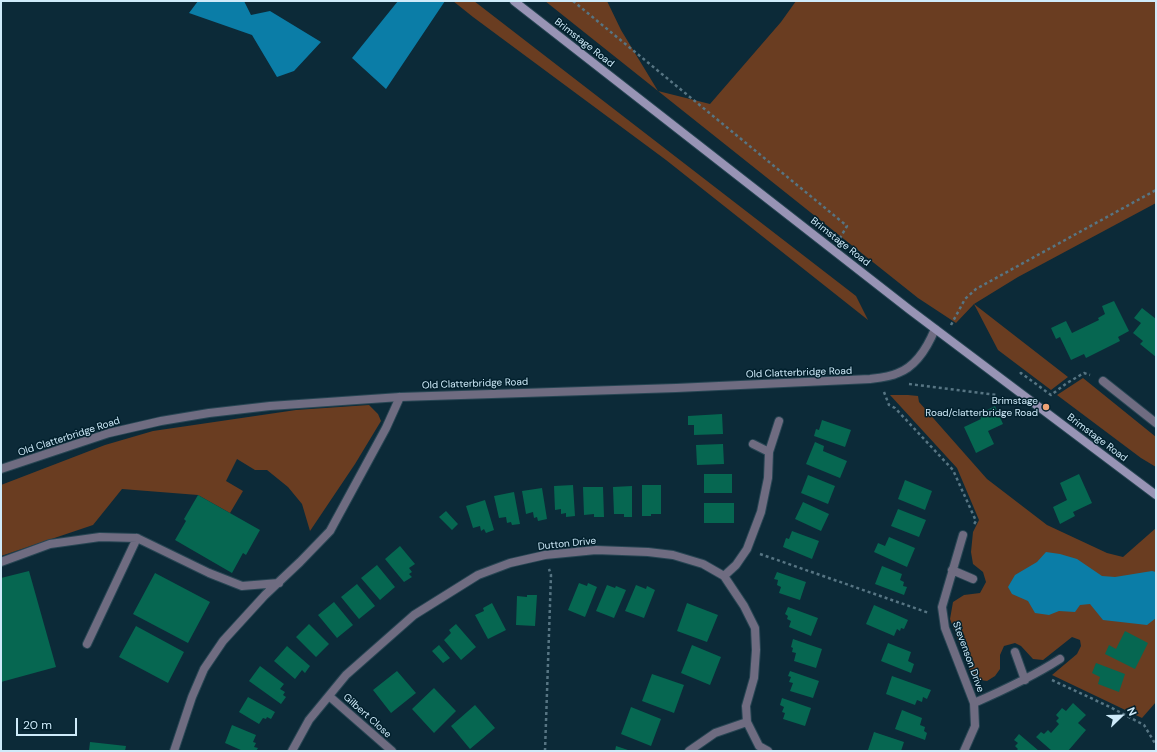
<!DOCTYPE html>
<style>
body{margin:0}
#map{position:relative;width:1157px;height:752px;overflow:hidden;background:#0c2a38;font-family:"DM Sans",sans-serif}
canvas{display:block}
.frame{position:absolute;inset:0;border:2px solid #cfebfa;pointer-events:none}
.north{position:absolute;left:1101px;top:696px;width:40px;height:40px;-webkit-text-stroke:3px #02202d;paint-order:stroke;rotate:67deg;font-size:11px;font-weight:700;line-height:16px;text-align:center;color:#cfebfa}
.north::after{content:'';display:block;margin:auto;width:14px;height:18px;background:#cfebfa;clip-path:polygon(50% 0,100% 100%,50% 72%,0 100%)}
.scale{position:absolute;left:16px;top:718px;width:61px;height:18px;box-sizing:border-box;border:2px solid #cfebfa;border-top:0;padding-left:5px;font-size:12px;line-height:14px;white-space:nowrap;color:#cfebfa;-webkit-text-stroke:3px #02202d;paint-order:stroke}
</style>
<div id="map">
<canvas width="1157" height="752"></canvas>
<div class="frame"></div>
<div class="north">N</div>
<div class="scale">20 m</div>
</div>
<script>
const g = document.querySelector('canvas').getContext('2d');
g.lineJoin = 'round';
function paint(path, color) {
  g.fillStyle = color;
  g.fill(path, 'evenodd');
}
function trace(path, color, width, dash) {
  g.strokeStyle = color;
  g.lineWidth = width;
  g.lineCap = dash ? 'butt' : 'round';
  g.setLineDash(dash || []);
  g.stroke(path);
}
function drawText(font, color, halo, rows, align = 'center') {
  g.font = font + ' "DM Sans",sans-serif';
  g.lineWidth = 3;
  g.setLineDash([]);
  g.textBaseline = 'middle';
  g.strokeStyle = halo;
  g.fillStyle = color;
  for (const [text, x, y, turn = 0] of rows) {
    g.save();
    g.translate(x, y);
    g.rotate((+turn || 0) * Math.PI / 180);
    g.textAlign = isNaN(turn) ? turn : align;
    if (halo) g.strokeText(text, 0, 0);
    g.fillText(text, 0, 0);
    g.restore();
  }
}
paint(new Path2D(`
 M453 1H474L856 296 868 320 666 160 473 17Z
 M545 1H607L621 30 658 91 710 104 781 22 796 1H1156V203L1018 277 974 304 1068 377 1051 390 998 350 974 304 956 323 918 298Z
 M1083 378 1156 437V467L1141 458 1057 395Z
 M890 395H908L918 396 919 402 987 479 1047 525 1107 553 1123 557 1156 528V702L1142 718 1052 675 1077 654 1081 646 1080 640 1072 637 1043 660 1033 659 1021 646 1015 643 1004 646 1000 655V669L995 676 987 681 975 679 970 671 950 619 953 602 964 595 980 593 986 582 983 572 973 564 971 552 973 532 979 520 957 468Z
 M369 405 378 414 381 421 355 464 310 531 302 504 288 487 267 470H255L237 459 226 481 243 491 230 513 198 495 122 489 93 525 1 556V485L105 445 153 431 296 410Z`), '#6a3d21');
paint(new Path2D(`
 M198 1H244L251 15 270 11 321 42 294 71 277 77 252 35 189 13Z
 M398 1H445L386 89 352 58Z
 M1046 552 1060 554 1077 559 1102 576 1115 577 1152 571 1156 572V618L1147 625 1103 620 1090 604 1080 605 1075 612 1059 611 1049 615 1035 613 1028 601 1012 594 1008 587 1015 575 1037 562Z`), '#0b7da7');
paint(new Path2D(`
 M1114 301 1129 331 1118 337 1120 341 1086 358 1084 354 1071 360 1060 337 1056 339 1051 328 1066 321 1072 333 1099 320 1098 318 1105 314 1102 306Z
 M1142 308 1156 319V357L1140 344 1143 341 1133 333 1141 323 1134 318Z
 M995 406 1003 424 988 431 994 444 976 453 964 427 981 419 979 414Z
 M722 414 723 434 694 435V425H688V416Z
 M822 420 851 430 845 447 814 436 816 429 819 430Z
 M815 442 824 446 823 451 847 461 840 478 806 464Z
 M723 444 724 464 697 465 696 445Z
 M704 474H732V493H704Z
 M1079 474 1092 503 1073 512 1075 516 1060 524 1053 507 1067 500 1060 483Z
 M808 475 835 486 828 504 801 493Z
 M905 480 932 491 925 510 898 499Z
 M573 485 575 516 566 517V513L561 514V509L555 510 554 486Z
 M642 485H661V514H651V516H642Z
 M632 486V517H624V514H614L613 487Z
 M583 487H603L604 517H594V514L584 515Z
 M542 488 547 519 538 521 537 517 534 518 533 512 526 514 522 491Z
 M514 492 520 524 512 525 511 522 507 523 506 517 499 518 494 496Z
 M198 495 260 530 246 555 243 553 232 573 175 540 186 521 184 519Z
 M485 500 494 530 486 533 484 529 481 531 480 526 473 528 466 506Z
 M803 502 829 514 821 531 795 519Z
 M704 503H734V523H704Z
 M898 509 926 520 919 537 891 526Z
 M446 511 458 524 452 530 439 517Z
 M792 531 819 541 812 559 783 547 786 538 789 539Z
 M889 537 915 548 907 567 874 552 878 543 885 546Z
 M400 546 415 564 409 568 412 572 409 574 412 577 404 582 385 559Z
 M377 565 395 587 380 600 361 578Z
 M882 566 902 574 900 580 904 582 903 586 907 587 904 595 875 584Z
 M29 571 56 667 1 682V578Z
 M777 572 806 582 800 600 779 593 781 587 777 585 778 580 774 579Z
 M155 573 210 602 188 643 133 614Z
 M579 583 587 586 588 583 597 587 585 617 568 610Z
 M357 584 375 606 359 619 341 597Z
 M607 585 615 588 616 586 626 590 614 618 596 611Z
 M636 585 646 589 647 586 655 590 644 618 625 611Z
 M527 595H537L535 626 516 625 517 596 527 597Z
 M334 602 353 625 337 638 318 615Z
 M492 603 506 630 488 639 475 615 484 611 483 608Z
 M687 603 718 615 707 642 677 631Z
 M874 605 908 620 904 629 901 628 900 631 897 629 894 636 866 624Z
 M788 607 818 618 811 636 789 627 791 621 787 619 788 616 785 614Z
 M309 624 329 644 316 657 296 637Z
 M456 624 476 647 461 660 444 640 451 633 449 630Z
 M136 626 184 652 168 683 119 657Z
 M1125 631 1148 643 1135 669 1105 654 1109 645 1116 649Z
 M793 639 822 649 816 668 794 661 796 653 792 652 793 648 791 647Z
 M888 643 911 652 908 661 914 664 911 673 881 661Z
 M439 645 450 658 443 663 432 651Z
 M692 645 721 657 710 685 681 673Z
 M287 646 310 666 305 673 302 670 295 679 274 661Z
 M1096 663 1125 674 1119 692 1098 684 1100 677 1092 673Z
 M260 666 284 684 280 689 285 692 283 695 286 697 281 704 249 681Z
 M397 671 416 693 391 713 373 690Z
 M790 671 819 681 813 698 790 691 793 683 789 682 791 677 788 676Z
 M652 674 684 685 674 713 642 701Z
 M892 676 931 690 927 699 923 697 922 702 917 700 915 705 886 694Z
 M434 688 456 711 434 733 412 709Z
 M248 697 275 712 271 719 267 717 266 719 263 718 259 724 239 712Z
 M782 698 811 708 805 726 783 719 785 713 782 712 784 707 780 705Z
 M1073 703 1086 715 1078 723 1086 730 1068 751H1052L1036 737 1041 732 1044 734 1048 730 1051 733 1059 724 1056 721 1059 718 1056 715 1062 708 1066 711Z
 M475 705 495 728 470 749 451 726Z
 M631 707 661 719 651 746 621 734Z
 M902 710 922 718 920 725 925 727 924 731 927 733 925 740 895 729Z
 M232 725 256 735 253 742 256 743 254 747 258 748 256 751H243L225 743Z
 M874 732 904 742 901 751 897 750V751H871L868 750Z
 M1019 734 1039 751H1016L1018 749 1015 746 1018 743 1014 740Z
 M90 742 126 746 125 751H89Z
 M616 746 631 751H615Z`), '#066751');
const lane = new Path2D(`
 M1 562 50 544 100 537 137 538
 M87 644 137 538 209 573 242 586 279 583
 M174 751 192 697 204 669 223 641 265 595 300 562 330 531 386 428 400 397`);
const street = new Path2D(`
 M1103 381 1156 423
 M753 444 769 452
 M1 469 109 433 161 421 209 413 270 406 400 397 676 388 870 379C879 378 890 377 898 373 917 366 928 346 935 329
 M963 535 942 607 945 628 974 703 975 726 964 751
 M952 570 973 579
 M724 576 736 565 747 549 761 512 768 478 769 452 779 421
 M1015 652 1025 680
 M329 696 392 751
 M974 703C1004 690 1032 677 1060 659
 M292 751 309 720 346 675 414 615 478 575 510 563 545 555 596 550 648 552 673 555 703 564 724 576 744 606 755 628 756 650 754 678 746 706 747 722 759 746 768 751
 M689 751 715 733 747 722`);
const secondary = new Path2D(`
 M514 1 910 310 1156 495`);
trace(lane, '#274553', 10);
trace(street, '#274553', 10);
trace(secondary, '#274553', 10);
trace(new Path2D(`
 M573 1 847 226 840 238
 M951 325 965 299 976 289 1156 190
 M1020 374 1021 373 1051 395 1067 383 1084 373 1090 375
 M909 384 997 395
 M884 392 889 405 895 408 953 470 976 521 973 526
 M760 554 929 613
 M1052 680 1110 707 1144 725 1156 745
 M545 751 551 575 549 569`), '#577583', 2.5, [3, 3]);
trace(lane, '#6f6c81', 8);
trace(street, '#6f6c81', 8);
trace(secondary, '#9894b5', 8);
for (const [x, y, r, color] of [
 [1046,407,4,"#efa376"]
]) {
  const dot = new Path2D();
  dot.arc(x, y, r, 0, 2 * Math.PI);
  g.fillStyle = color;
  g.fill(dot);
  trace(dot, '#02202d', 1.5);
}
drawText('10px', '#cfebfa', '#02202d', [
 ["Brimstage Road",584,43,38],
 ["Brimstage Road",840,242,38],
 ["Old Clatterbridge Road",799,373,-2],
 ["Old Clatterbridge Road",475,384,-2],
 ["Old Clatterbridge Road",69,437,-18],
 ["Brimstage Road",1097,438,37],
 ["Dutton Drive",567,544,-6],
 ["Stevenson Drive",968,657,70],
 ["Gilbert Close",367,716,42]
]);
drawText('10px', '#cfebfa', '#02202d', [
 ["Brimstage",1038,401],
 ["Road/clatterbridge Road",1038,413]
], 'right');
</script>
